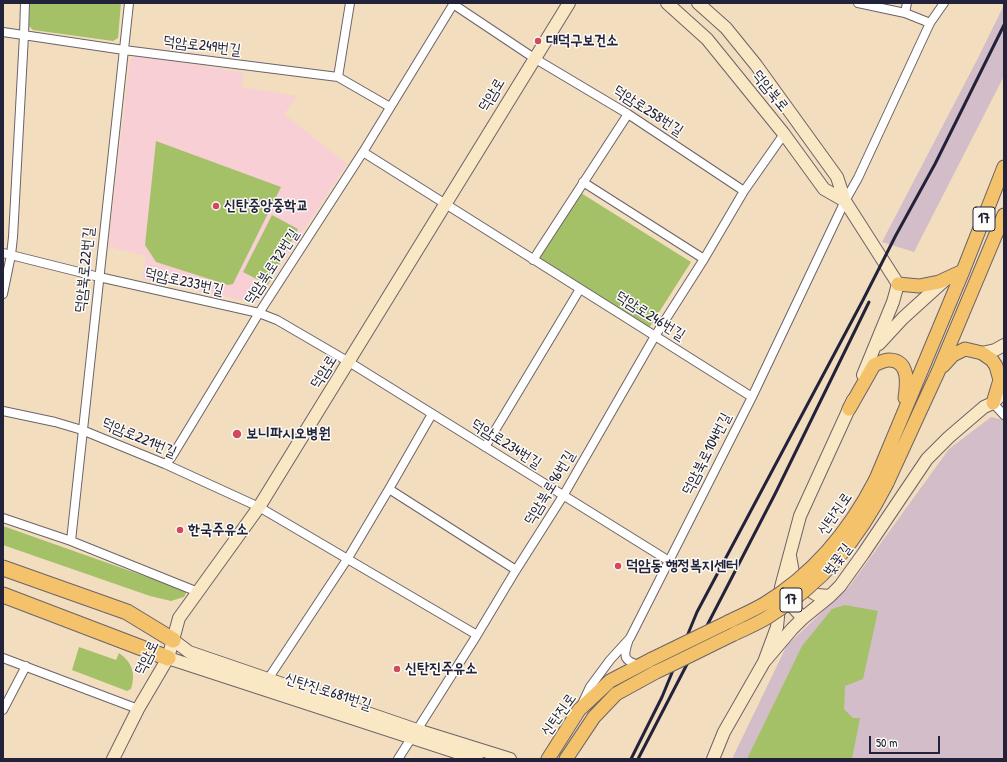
<!DOCTYPE html>
<meta charset="utf-8">
<style>
body{margin:0}
#map{position:relative;width:1007px;height:762px;overflow:hidden;background:#f3ddbf;font-family:"Patrick Hand",sans-serif}
canvas{display:block}
.frame{position:absolute;inset:0;border:4px solid #22223b;pointer-events:none}
.scale{position:absolute;left:869px;top:736px;width:71px;height:18px;box-sizing:border-box;border:2px solid #22223b;border-top:0;padding-left:5px;font-size:12px;line-height:14px;white-space:nowrap;color:#22223b;-webkit-text-stroke:3px #fdfcf7;paint-order:stroke}
</style>
<div id="map">
<canvas width="1007" height="762"></canvas>
<div class="frame"></div>
<div class="scale">50 m</div>
</div>
<script>
const g = document.querySelector('canvas').getContext('2d');
g.lineJoin = 'round';
function paint(path, color) {
  g.fillStyle = color;
  g.fill(path, 'evenodd');
}
function trace(path, color, width, dash) {
  g.strokeStyle = color;
  g.lineWidth = width;
  g.lineCap = dash ? 'butt' : 'round';
  g.setLineDash(dash || []);
  g.stroke(path);
}
function drawText(font, color, halo, rows, align = 'center') {
  g.font = font + ' "Patrick Hand","Poor Story",sans-serif';
  g.lineWidth = 3;
  g.setLineDash([]);
  g.textBaseline = 'middle';
  g.strokeStyle = halo;
  g.fillStyle = color;
  for (const [text, x, y, turn = 0] of rows) {
    g.save();
    g.translate(x, y);
    g.rotate((+turn || 0) * Math.PI / 180);
    g.textAlign = isNaN(turn) ? turn : align;
    if (halo) g.strokeText(text, 0, 0);
    g.fillText(text, 0, 0);
    g.restore();
  }
}
paint(new Path2D(`
 M138 55 244 73 241 87 297 96 284 114 347 164 256 303 142 279 146 256 108 247 130 60Z`), '#f7cfd5');
paint(new Path2D(`
 M1004 5V76L914 252 882 242 977 60Z
 M991 417 1004 420V759H732L787 645 849 587 949 449Z`), '#d2bdc8');
paint(new Path2D(`
 M30 3H121L118 38 113 41 33 30 29 26Z
 M156 141 281 187 233 284 228 285 156 262 145 245Z
 M581 193 691 262 649 328 539 259Z
 M272 215 298 229 268 285 243 272Z
 M3 526 187 591 184 597 171 601 150 596 3 545Z
 M845 605 878 611 863 679 845 686 844 709 853 718H860L852 759H747L802 646 832 609Z
 M79 647 116 660 119 653C132 662 136 673 131 689L127 691 72 670Z`), '#a4c168');
const street = new Path2D(`
 M858 3 905 13 930 23
 M453 4 534 58 628 114 744 191
 M905 13 907 3
 M3 32 124 50 338 77 390 107
 M338 77 350 3
 M363 152 752 397
 M583 182 704 259
 M3 253 99 277 259 313 277 320 349 362 669 561
 M533 260 628 114
 M3 294 11 255 13 237 24 35 25 3
 M993 403 1004 415
 M3 411 55 422 82 430 165 464 259 507 477 635
 M485 447 580 289
 M165 464 171 458 259 313 363 152 454 3
 M389 489 516 570
 M3 518 71 541 198 592
 M71 541 129 3
 M628 642C623 657 624 661 639 665
 M3 658 138 709
 M268 679 348 558 389 489 432 414
 M582 704 590 687 610 660 630 638 752 397 845 201 858 178 930 23 944 3
 M3 710 26 666
 M417 730 477 635 516 570 563 496 655 336 704 259 744 191 784 134
 M398 759 412 737`);
const secondary = new Path2D(`
 M667 3 707 39 784 134 824 189 845 201
 M698 3 726 28 756 65 837 177 845 201 898 284 893 302 863 375
 M879 344 903 318 946 279
 M982 353 995 350 1004 345
 M790 556 794 578 802 586 817 595 830 596
 M784 594 786 600 803 618
 M173 640 189 652 417 730 510 759
 M168 658 477 759
 M764 662 777 627 781 587 800 516 853 400
 M113 759 138 709 168 658 179 618 259 507 569 3
 M713 759 724 732 764 662 792 629 803 618 830 596 840 586 863 554 927 459 949 437 984 407 993 403 1004 392`);
const primary = new Path2D(`
 M898 284 919 286 939 282 963 271
 M943 366 953 355 965 349 982 353 992 360 996 366 1000 380 993 403
 M849 409 874 365C879 363 884 360 889 360 910 360 907 385 905 398
 M876 479 963 271 1004 167
 M887 483 938 372 1004 215
 M548 759 579 710 610 681 652 659
 M566 759 594 717 616 694 656 672`);
const highway = new Path2D(`
 M3 568 127 612 173 640
 M3 595 168 658`);
trace(street, '#6b6369', 10);
trace(secondary, '#6b6369', 14);
trace(primary, '#6b6369', 15);
trace(highway, '#6b6369', 17);
trace(street, '#fff', 8);
trace(secondary, '#fae7c3', 12);
trace(primary, '#f3c26a', 13);
trace(highway, '#f3c26a', 15);
trace(new Path2D(`
 M631 759 662 697 697 612 863 300 896 235 935 164 1004 25
 M638 759 775 494 869 302`), '#22223b', 3);
const primaryBridge = new Path2D(`
 M652 659C677 647 701 635 726 623 738 617 752 611 764 604 814 574 850 530 876 479
 M656 672C682 660 707 647 732 635 744 629 757 624 768 617 823 583 858 540 887 483`);
trace(primaryBridge, '#6b6369', 15, []);
trace(primaryBridge, '#f3c26a', 13);
for (const [x, y, r, color] of [
 [538,41,4,"#d1495b"],
 [216,206,4,"#d1495b"],
 [237,434,5,"#d1495b"],
 [180,530,4,"#d1495b"],
 [618,566,4,"#d1495b"],
 [397,669,4,"#d1495b"]
]) {
  const dot = new Path2D();
  dot.arc(x, y, r, 0, 2 * Math.PI);
  g.fillStyle = color;
  g.fill(dot);
  trace(dot, '#fdfcf7', 1.5);
}
for (const [x, y, w] of [
 [984,219,22],
 [791,600,22]
]) {
  const box = new Path2D();
  box.roundRect(x - w / 2, y - 12, w, 24, 3);
  g.fillStyle = '#fdfcf7';
  g.fill(box);
  trace(box, '#22223b', 1);
}
drawText('bold 14px', '#22223b', null, [
 ["17",984,219],
 ["17",791,600]
]);
drawText('bold 15px', '#22223b', '#fdfcf7', [
 ["대덕구보건소",546,41],
 ["신탄중앙중학교",224,206],
 ["보니파시오병원",246,434],
 ["한국주유소",188,530],
 ["덕암동 행정복지센터",626,566],
 ["신탄진주유소",405,669]
], 'left');
drawText('15px', '#22223b', '#fdfcf7', [
 ["덕암로249번길",202,46,7],
 ["덕암북로",770,91,51],
 ["덕암로",492,95,-59],
 ["덕암로258번길",648,111,33],
 ["덕암북로72번길",272,267,-57],
 ["덕암북로22번길",85,270,-84],
 ["덕암로233번길",184,282,13],
 ["덕암로246번길",650,316,32],
 ["덕암로",324,372,-58],
 ["덕암로221번길",139,438,23],
 ["덕암로234번길",506,444,32],
 ["덕암북로104번길",707,454,-63],
 ["덕암북로96번길",550,488,-59],
 ["신탄진로",835,514,-55],
 ["벚꽃길",838,560,-53],
 ["덕암로",147,658,-64],
 ["신탄진로681번길",328,692,18],
 ["신탄진로",559,715,-54]
]);
</script>
